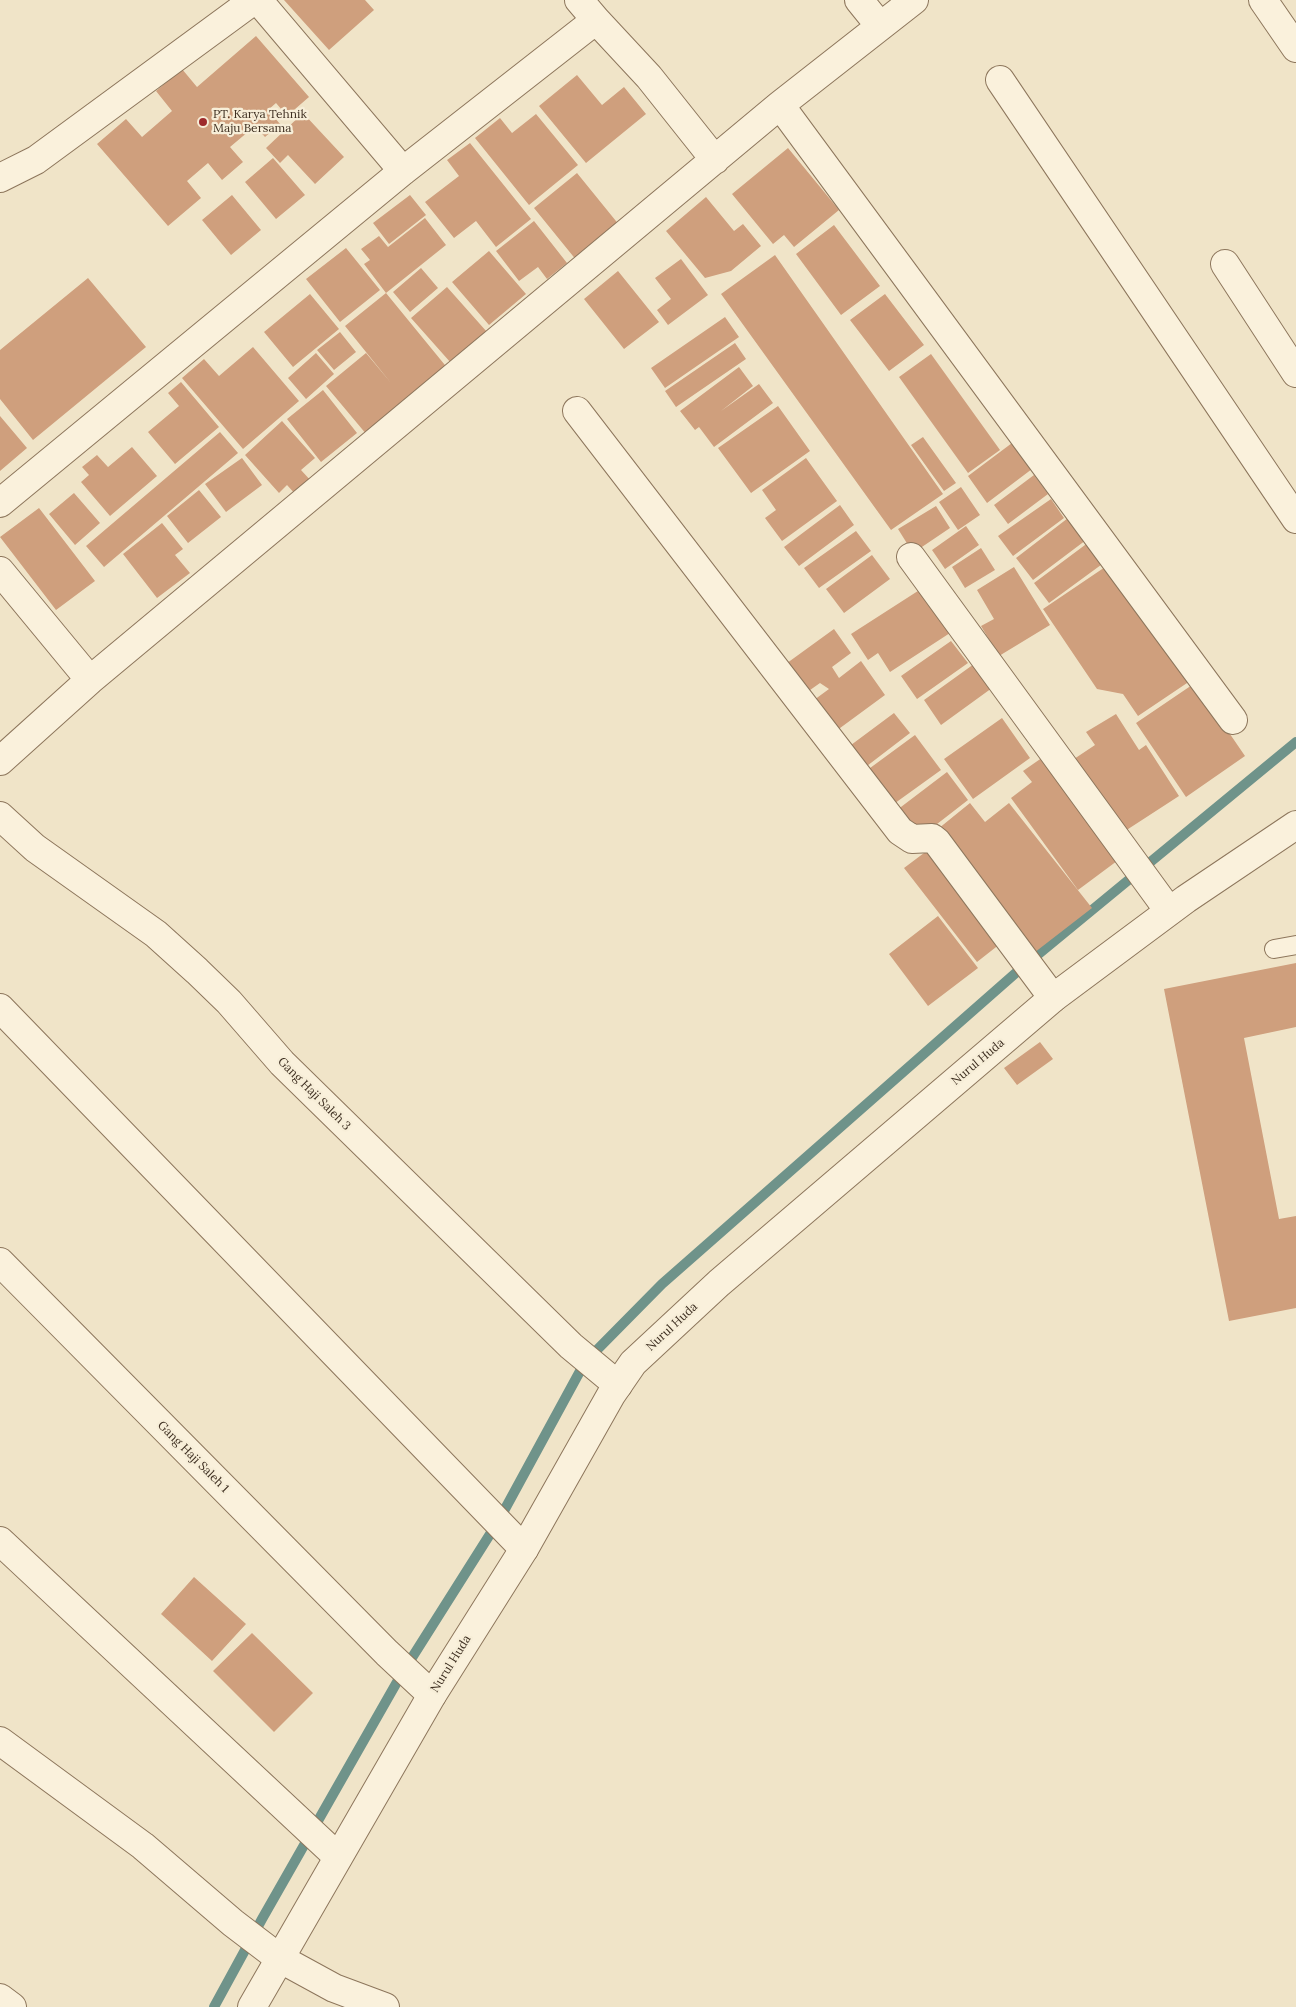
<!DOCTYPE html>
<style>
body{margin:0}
canvas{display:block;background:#f0e4c8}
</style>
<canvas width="1296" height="2007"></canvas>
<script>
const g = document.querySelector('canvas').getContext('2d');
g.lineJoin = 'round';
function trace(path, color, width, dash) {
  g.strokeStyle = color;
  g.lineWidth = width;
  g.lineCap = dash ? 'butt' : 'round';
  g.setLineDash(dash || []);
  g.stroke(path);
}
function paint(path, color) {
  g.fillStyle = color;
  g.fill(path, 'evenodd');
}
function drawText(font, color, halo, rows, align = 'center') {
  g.font = font + ' Lora,serif';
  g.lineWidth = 4.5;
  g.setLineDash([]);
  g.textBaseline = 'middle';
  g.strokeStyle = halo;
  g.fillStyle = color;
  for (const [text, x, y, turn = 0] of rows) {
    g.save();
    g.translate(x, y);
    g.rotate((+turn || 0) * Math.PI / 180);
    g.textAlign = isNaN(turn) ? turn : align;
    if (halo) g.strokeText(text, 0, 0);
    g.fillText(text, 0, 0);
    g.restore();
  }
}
trace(new Path2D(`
 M214 2007 262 1919 401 1675 499 1520 585 1362 662 1284 1018 971 1296 742`), '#6f938a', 10);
paint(new Path2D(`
 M284 0H365L374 10 329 50Z
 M256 36 309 97 287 116 276 103 268 110 280 124 265 137 255 126 230 147 243 162 222 180 208 163 187 181 201 198 168 226 97 144 126 119 142 137 172 111 156 91 182 69 197 87Z
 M577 75 602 105 624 87 646 114 586 163 539 106Z
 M303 113 344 157 315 184 288 155 280 163 266 148Z
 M536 114 578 165 529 205 475 138 500 118 512 133Z
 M470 143 531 219 496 247 476 221 454 238 425 202 459 176 447 160Z
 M788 148 839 210 794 247 784 235 773 244 732 194Z
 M273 158 305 195 276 219 245 182Z
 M577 173 620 226 577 261 534 208Z
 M232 195 261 230 231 255 202 220Z
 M410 195 426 215 389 244 373 223Z
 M706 197 734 231 743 224 761 246 731 271 705 278 666 231Z
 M425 218 446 245 386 293 364 264 370 260 361 249 379 236 388 247Z
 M534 221 567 263 547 279 538 267 519 281 496 251Z
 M834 225 880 286 841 315 796 254Z
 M346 248 380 290 340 322 306 279Z
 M489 251 526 294 489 325 452 282Z
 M775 255 943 494 891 530 721 294Z
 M681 259 708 295 668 325 657 310 671 299 655 278Z
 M421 268 438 288 410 312 393 292Z
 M618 271 659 322 624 349 584 299Z
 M88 278 146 347 33 440 0 399V350Z
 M447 287 487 332 451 363 411 318Z
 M386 293 449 370 367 435 326 386 366 353 391 383 345 326Z
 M310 294 339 329 293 367 264 332Z
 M885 294 924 345 889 371 850 320Z
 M725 317 739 337 665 388 651 368Z
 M340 332 356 352 334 370 317 350Z
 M735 343 746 359 676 407 665 391Z
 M253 347 299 401 243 449 182 378 204 359 219 376Z
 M316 353 334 374 306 399 288 378Z
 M931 354 1000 450 968 473 899 377Z
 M739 367 753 386 721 411 759 384 773 403 714 447 699 427 695 430 680 411Z
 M181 382 219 427 175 464 148 432 179 406 168 393Z
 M323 390 357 433 321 462 287 419Z
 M778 406 810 451 751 493 718 448Z
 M0 416 27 448 0 471Z
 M282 421 315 458 301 470 312 482 297 496 287 485 279 493 245 455Z
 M220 432 238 453 104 567 86 546Z
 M923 437 956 483 944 491 911 445Z
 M1012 443 1032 469 987 503 968 476Z
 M132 447 157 476 110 516 81 482 89 475 82 467 97 455 108 467Z
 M242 458 262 485 226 512 205 484Z
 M806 458 837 501 782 541 765 518 776 510 762 490Z
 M1034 475 1048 494 1008 524 994 505Z
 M961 487 980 515 958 530 939 502Z
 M199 490 221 517 188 543 167 516Z
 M74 493 100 523 75 545 49 514Z
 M1051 499 1064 518 1013 556 998 536Z
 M840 505 854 525 799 566 784 547Z
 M936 506 950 528 913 553 898 529Z
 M39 508 95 581 56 610 0 537Z
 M1072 515 1090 537 1033 580 1016 558Z
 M162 523 183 549 175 555 190 573 157 598 123 554Z
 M966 526 979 545 945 569 932 550Z
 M856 531 871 551 819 588 804 568Z
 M1089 542 1105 562 1049 603 1034 583Z
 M981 548 995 570 965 588 952 567Z
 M872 555 890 579 844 613 826 589Z
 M1114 561 1193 679 1138 716 1123 694 1097 689 1043 609Z
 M1014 567 1050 625 999 656 981 626 994 619 977 590Z
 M921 589 950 633 890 672 878 653 868 660 851 634Z
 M834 629 851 653 832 667 839 678 861 661 885 695 836 731 814 700 829 689 820 683 803 695 783 666Z
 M951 641 968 663 917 699 901 676Z
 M974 664 992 688 941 725 924 700Z
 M1195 683 1245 756 1186 797 1136 723Z
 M894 713 910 733 863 769 847 748Z
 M1116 714 1139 750 1146 745 1179 796 1122 833 1074 759 1095 745 1086 732Z
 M1002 718 1030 758 973 799 944 759Z
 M915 735 941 770 891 806 866 771Z
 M1046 755 1121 858 1078 890 1011 798 1032 782 1023 771Z
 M947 772 968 800 919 838 897 810Z
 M970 803 985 822 1009 803 1092 908 1030 956 933 833Z
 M932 847 1005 940 977 962 904 868Z
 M938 916 978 968 928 1006 889 954Z
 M1296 963V1027L1244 1038 1279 1219 1296 1216V1308L1229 1321 1164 989Z
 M1040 1042 1053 1059 1017 1085 1004 1068Z
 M194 1577 246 1624 212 1661 161 1614Z
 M252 1633 313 1693 274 1732 213 1671Z`), '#cf9f7d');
const service = new Path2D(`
 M1274 949 1296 945`);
const minor = new Path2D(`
 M258 0 403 171
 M579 0 596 20
 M859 0 880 26
 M1263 0 1296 48
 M1000 80 1296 519
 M780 105 1233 720
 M0 178 36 160 254 0
 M1225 264 1296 373
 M577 411 900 831 912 839 932 838 937 842 1053 998
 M0 503 403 171 596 20 649 77 715 160
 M911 557 1169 911
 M0 571 90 680
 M0 761 90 680 780 105 914 0
 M0 816 35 848 156 934 197 971 229 1002 282 1063 571 1346 618 1385
 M0 1008 524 1549
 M0 1262 387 1653 432 1695
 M0 1541 338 1857
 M0 1741 143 1846 233 1923 279 1958 334 1988 385 2007
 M0 1998 12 2007`);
const tertiary = new Path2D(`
 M252 2007 432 1695 524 1549 611 1395 633 1363 719 1283 1053 998 1186 899 1296 825`);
trace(service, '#8d765c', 20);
trace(minor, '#8d765c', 30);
trace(tertiary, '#8d765c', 30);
trace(service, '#faf1dc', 18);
trace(minor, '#faf1dc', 28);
trace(tertiary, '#faf1dc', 28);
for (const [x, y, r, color] of [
 [203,122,5,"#9e2a2b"]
]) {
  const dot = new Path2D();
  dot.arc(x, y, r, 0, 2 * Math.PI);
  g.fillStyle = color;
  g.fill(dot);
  trace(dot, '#f7eed8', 2);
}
drawText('12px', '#3d2e20', '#f7eed8', [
 ["PT. Karya Tehnik",213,115],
 ["Maju Bersama",213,129]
], 'left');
drawText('12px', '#3d2e20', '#f7eed8', [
 ["Nurul Huda",978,1062,-40],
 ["Gang Haji Saleh 3",314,1094,45],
 ["Nurul Huda",672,1327,-43],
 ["Gang Haji Saleh 1",193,1457,45],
 ["Nurul Huda",451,1664,-58]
]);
</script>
